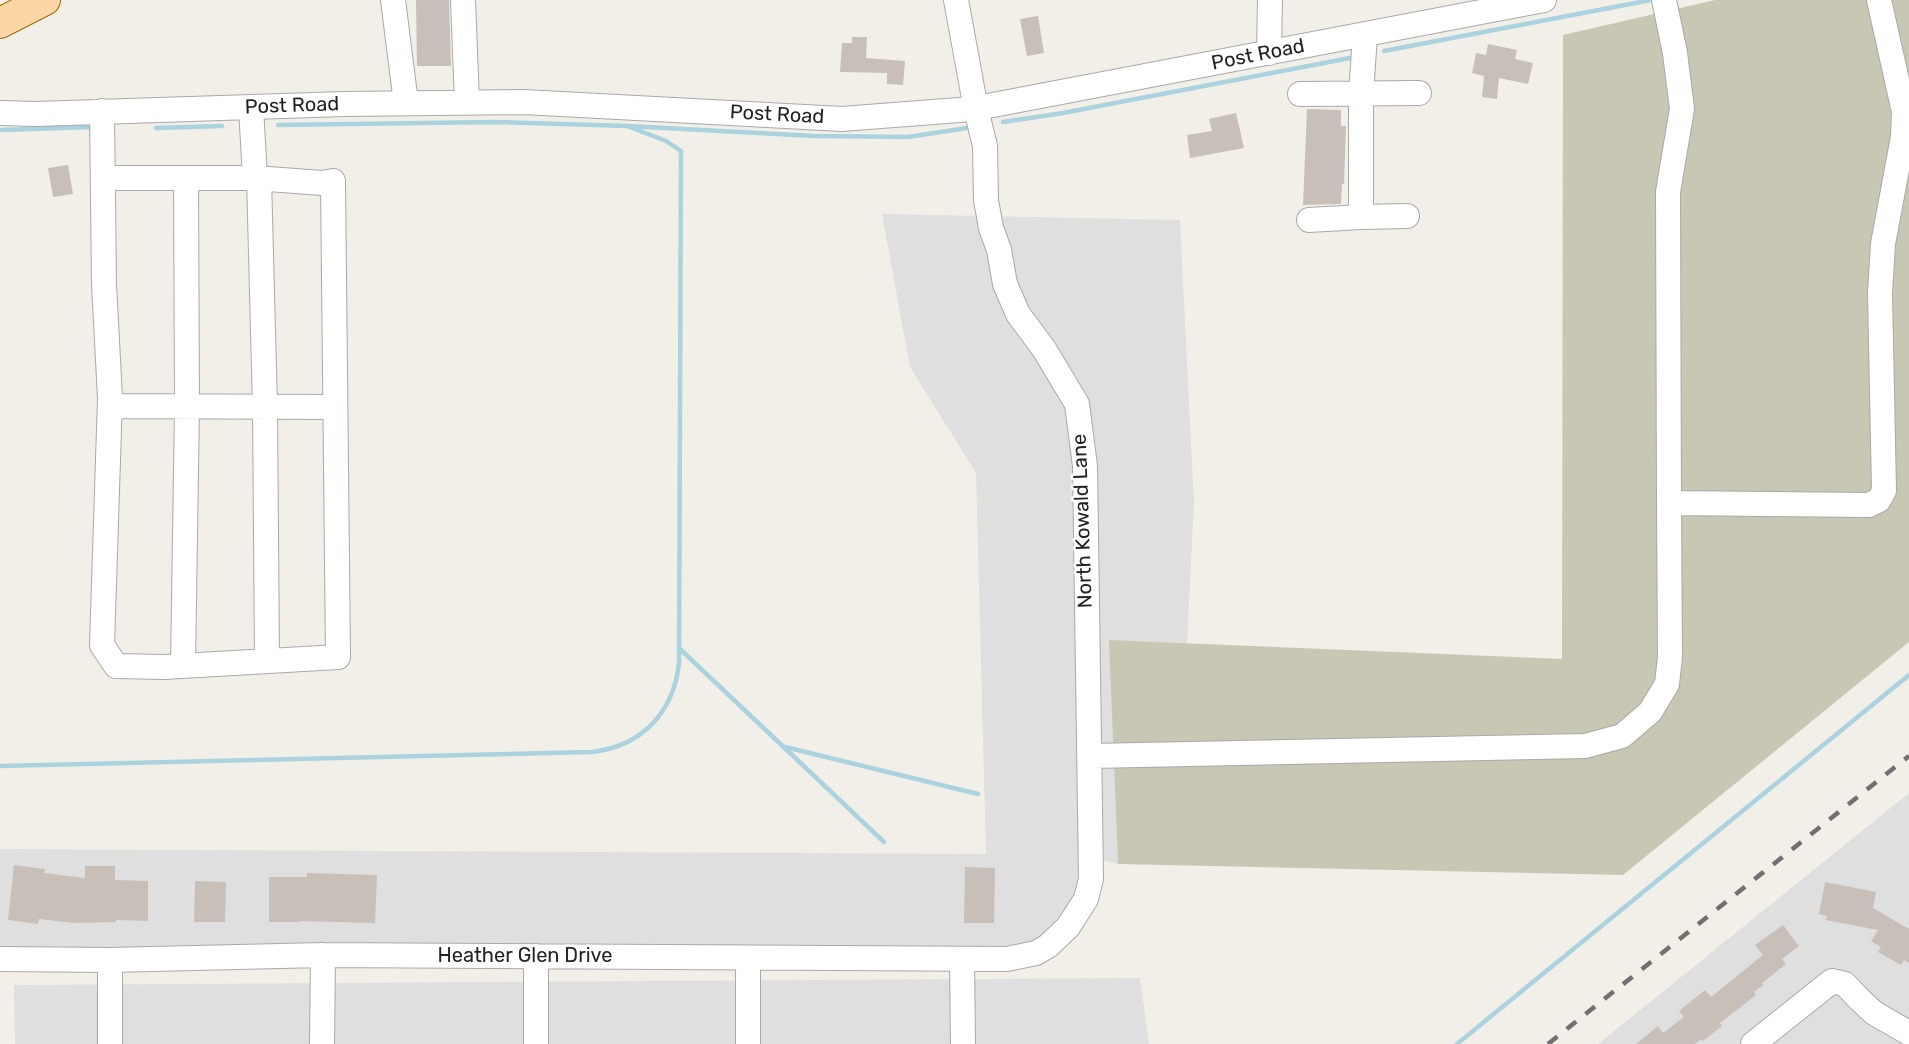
<!DOCTYPE html>
<style>
body{margin:0}
canvas{display:block;background:#f2efe9}
</style>
<canvas width="1909" height="1044"></canvas>
<script>
const g = document.querySelector('canvas').getContext('2d');
g.lineJoin = 'round';
function paint(path, color) {
  g.fillStyle = color;
  g.fill(path, 'evenodd');
}
function trace(path, color, width, dash) {
  g.strokeStyle = color;
  g.lineWidth = width;
  g.lineCap = dash ? 'butt' : 'round';
  g.setLineDash(dash || []);
  g.stroke(path);
}
function drawText(font, color, halo, rows, align = 'center') {
  g.font = font + ' Rubik,sans-serif';
  g.lineWidth = 5;
  g.setLineDash([]);
  g.textBaseline = 'middle';
  g.strokeStyle = halo;
  g.fillStyle = color;
  for (const [text, x, y, turn = 0] of rows) {
    g.save();
    g.translate(x, y);
    g.rotate((+turn || 0) * Math.PI / 180);
    g.textAlign = isNaN(turn) ? turn : align;
    if (halo) g.strokeText(text, 0, 0);
    g.fillText(text, 0, 0);
    g.restore();
  }
}
paint(new Path2D(`
 M882 214 1180 220 1194 503 1187 643 1110 641 1118 864 1079 855V873L1072 901 1065 914 1048 932 1024 945 999 949 0 948V849L986 854 976 473 910 367Z
 M1909 793V1044H1598Z
 M1140 978 1149 1044H15L14 985Z`), '#e0dfdf');
paint(new Path2D(`
 M1715 0H1909V642L1623 875 1118 864 1109 640 1562 659 1563 35Z`), '#c7c7b4');
trace(new Path2D(`
 M1384 51 1651 0
 M1003 122 1063 113 1350 58
 M278 125 496 122 627 126 814 136 908 137 967 128
 M156 128 222 126
 M0 130 93 127
 M679 648 884 842
 M785 747 978 794
 M0 766 592 752C642 746 673 713 679 664L681 151 666 141 627 126
 M1457 1044 1909 675`), '#aad3df', 4.5);
paint(new Path2D(`
 M416 0H449L451 66H417Z
 M1038 16 1044 53 1027 56 1020 19Z
 M852 37H867L866 58 905 61 903 85 887 84V73L840 72 842 43H852Z
 M1488 44 1517 50 1515 59 1533 63 1528 84 1499 78 1497 99 1482 97 1484 76 1472 73 1476 53 1486 55Z
 M1307 109 1341 110V126H1346L1344 184H1342L1341 204 1303 205Z
 M1236 113 1244 148 1190 158 1187 135 1212 131 1209 119Z
 M68 165 73 194 53 197 48 168Z
 M14 865 45 869 44 873 85 878V866H115V880L148 881V921L116 920V922L74 923 39 919 38 924 8 920Z
 M965 867 995 868 994 923H964Z
 M307 873 377 875 375 923 299 921V922H269V877H307Z
 M195 881 226 882 225 922H194Z
 M1825 882 1876 892 1873 908 1909 929V963L1904 960 1901 965 1878 952 1881 947 1871 941 1878 930 1826 920 1827 916 1819 914Z
 M1783 925 1799 946 1782 959 1786 964 1762 983 1763 985 1754 992 1756 995 1720 1023 1722 1026 1703 1041 1701 1039 1695 1044H1636L1658 1026 1663 1033 1684 1017 1679 1011 1705 990 1711 997 1763 955 1755 945Z`), '#c7bfb8');
const minor = new Path2D(`
 M393 0 406 103
 M463 0 467 103
 M1664 0 1675 53 1682 109 1668 192 1669 503 1869 505 1879 500 1884 491 1880 293 1883 244 1903 137 1904 112 1879 0
 M1269 53 1270 0
 M1300 94 1419 93
 M102 111 104 284 110 398 102 645 116 666 164 667 338 657 333 181 322 183 255 178 251 107
 M0 113 36 114 344 104 524 102 842 119 972 109 1544 0
 M104 178H255
 M259 178 265 407 267 661
 M1361 217 1407 216
 M1309 220 1361 217V94L1365 35
 M110 406 335 407
 M183 666 187 406 186 178
 M1090 756 1585 746 1622 736 1650 712 1667 684 1670 657 1669 503
 M536 956V1044
 M748 958V1044
 M0 959 110 960 323 955 1007 959 1036 953 1048 946 1068 927 1086 899 1091 879 1085 466 1077 404 1044 349 1018 314 1005 284 999 250 991 228 986 200 985 146 976 109 956 0
 M962 959 963 1044
 M110 1044V960
 M322 1044 323 955
 M1753 1044 1832 981 1845 984 1859 999 1874 1013 1909 1033`);
const major = new Path2D(`
 M0 23 45 0`);
trace(minor, '#a9a9a9', 26);
trace(major, '#a06b00', 32);
trace(minor, '#fff', 24);
trace(major, '#fcd6a4', 30);
trace(new Path2D(`
 M1548 1044 1909 756`), '#707070', 4.5, [12, 12]);
drawText('20px', '#222', '#fff', [
 ["Post Road",1258,55,-11],
 ["Post Road",292,106,-2],
 ["Post Road",777,115,3],
 ["North Kowald Lane",1083,521,-92],
 ["Heather Glen Drive",525,956]
]);
</script>
